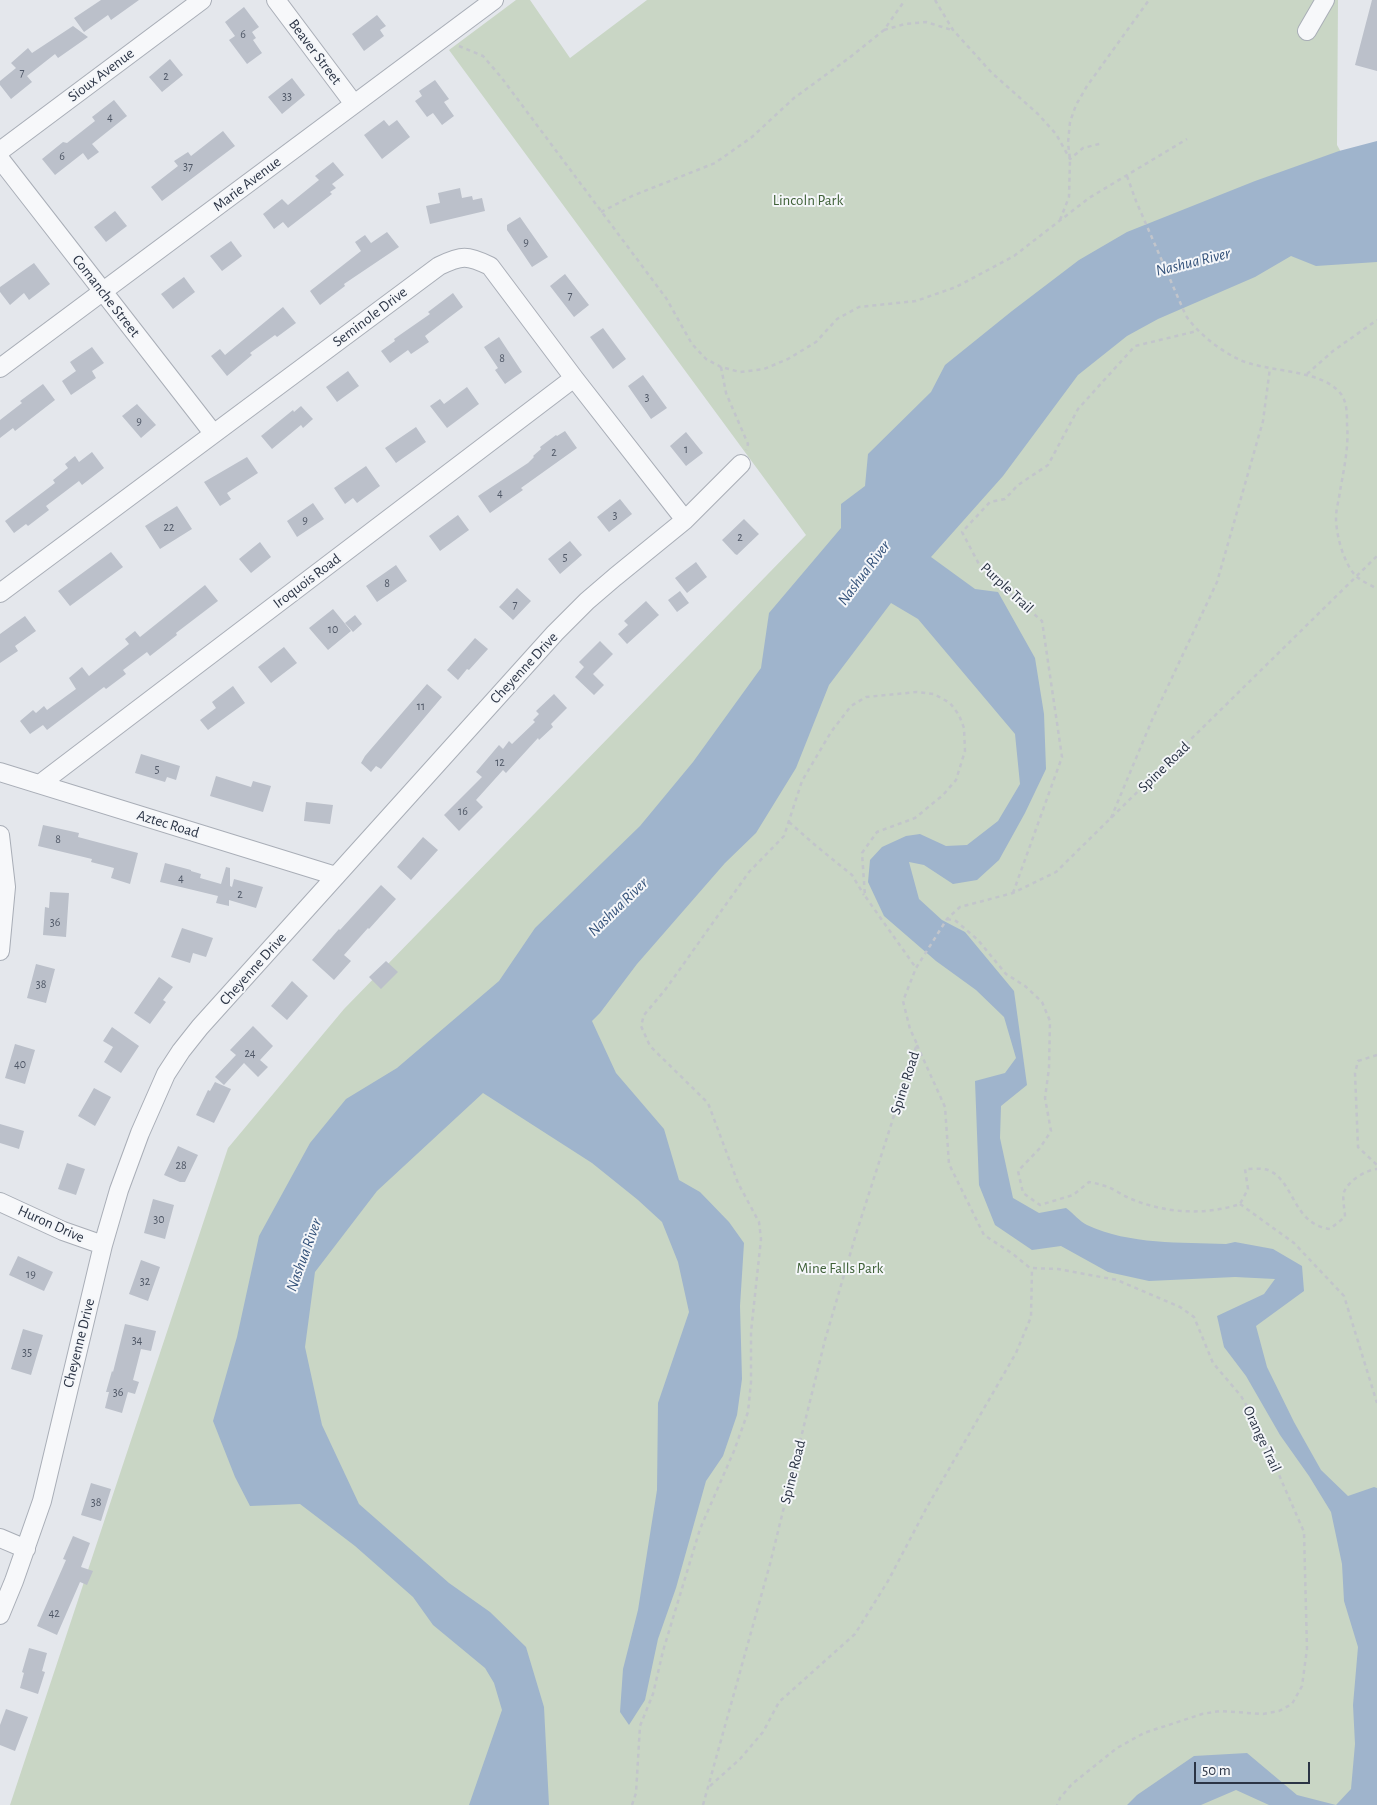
<!DOCTYPE html>
<style>
body{margin:0}
#map{position:relative;width:1377px;height:1805px;overflow:hidden;background:#e4e7ec;font-family:"Alegreya Sans",sans-serif}
canvas{display:block}
.scale{position:absolute;left:1194px;top:1762px;width:116px;height:22px;box-sizing:border-box;border:2px solid #2b3445;border-top:0;padding-left:6px;font-size:15px;line-height:18px;white-space:nowrap;color:#2b3445;-webkit-text-stroke:4px #f4f6f9;paint-order:stroke}
</style>
<div id="map">
<canvas width="1377" height="1805"></canvas>
<div class="scale">50 m</div>
</div>
<script>
const g = document.querySelector('canvas').getContext('2d');
g.lineJoin = 'round';
function paint(path, color) {
  g.fillStyle = color;
  g.fill(path, 'evenodd');
}
function trace(path, color, width, dash) {
  g.strokeStyle = color;
  g.lineWidth = width;
  g.lineCap = dash ? 'butt' : 'round';
  g.setLineDash(dash || []);
  g.stroke(path);
}
function drawText(font, color, halo, rows, align = 'center') {
  g.font = font + ' "Alegreya Sans",sans-serif';
  g.lineWidth = 4;
  g.setLineDash([]);
  g.textBaseline = 'middle';
  g.strokeStyle = halo;
  g.fillStyle = color;
  for (const [text, x, y, turn = 0] of rows) {
    g.save();
    g.translate(x, y);
    g.rotate((+turn || 0) * Math.PI / 180);
    g.textAlign = isNaN(turn) ? turn : align;
    if (halo) g.strokeText(text, 0, 0);
    g.fillText(text, 0, 0);
    g.restore();
  }
}
paint(new Path2D(`
 M516 0H530L570 58 647 0H1338L1337 145 1377 217V1805H10L228 1148 344 1009 806 535 449 50Z`), '#c9d6c5');
paint(new Path2D(`
 M1377 141V262L1316 266 1291 256 1255 277 1158 319 1127 336 1078 375 1003 476 931 557 975 589 998 592 1035 658 1044 714 1046 769 1025 813 999 860 977 880 953 884 924 865 909 862 919 899 942 920 965 932 1014 991 1027 1085 1001 1106 1000 1138 1013 1198 1039 1213 1066 1208C1073 1213 1080 1222 1087 1225 1130 1245 1181 1242 1226 1244L1235 1242 1273 1249 1302 1266 1304 1291 1256 1326 1267 1367 1294 1422 1321 1470 1348 1496 1374 1487 1377 1488V1805H1336L1351 1789 1355 1744 1353 1705 1358 1647 1344 1601 1342 1564 1331 1512 1309 1476 1280 1435 1246 1376 1224 1347 1217 1316 1264 1294 1275 1279 1235 1277 1149 1281 1108 1272 1061 1246 1032 1250 995 1225 979 1185 975 1081 1005 1073 1016 1058 1004 1017 976 990 936 961 884 916 868 882 870 860 882 847 906 836 920 834 946 846 967 845 998 821 1020 784 1015 734 918 619 891 603 829 685 796 768 756 833 725 863 637 964 600 1013 592 1021 616 1073 664 1129 679 1180 700 1192 729 1222 744 1243 740 1306 742 1379 737 1415 723 1456 706 1481 676 1588 658 1639 645 1700 629 1725 620 1712 623 1669 638 1610 657 1490 658 1403 689 1312 678 1262 662 1222 638 1200 592 1163 483 1093 377 1191 315 1272 305 1347 322 1425 359 1504 449 1583 490 1612 526 1647 544 1707 549 1805H469L502 1710 494 1683 485 1668 433 1625 413 1597 355 1546 300 1504 250 1506 235 1477 213 1421 237 1337 259 1236 310 1143 346 1099 397 1068 499 981 535 928 640 826 693 762 761 668 769 613 841 528V504L865 486 868 454 931 392 945 365 1012 311 1079 260 1127 232 1255 181 1339 151Z
 M1247 1753 1297 1795 1336 1805H1269L1236 1790 1201 1805H1127L1137 1795 1194 1756Z`), '#9fb4cc');
paint(new Path2D(`
 M101 0H139L111 20 108 15 84 32 74 18Z
 M1372 0H1377V71L1355 65Z
 M244 7 259 27 252 32 256 38 253 40 262 53 247 64 229 40 235 36 225 22Z
 M377 15 386 26 380 30 384 36 364 51 352 34Z
 M73 26 88 37 58 58 55 54 27 76 32 82 11 99 0 85V81L16 68 11 63 28 48 32 53Z
 M170 59 183 75 162 92 149 77Z
 M292 78 305 95 282 114 268 97Z
 M435 80 449 99 444 102 454 116 442 125 433 113 427 117 415 101 422 96 419 91Z
 M114 100 127 116 92 144 99 152 88 160 83 153 55 175 42 159 63 142 67 143 95 121 92 117Z
 M384 120 389 126 397 120 410 137 382 159 364 135Z
 M223 131 235 146 162 201 151 187 178 166 174 161 188 152 191 156Z
 M333 162 344 175 332 184 336 188 330 192 332 194 288 228 283 222 274 229 263 214 282 199 288 205 319 180 315 176Z
 M460 188 462 198 472 196 473 200 482 198 485 211 430 224 426 206 440 203 438 193Z
 M115 211 127 226 106 242 94 227Z
 M520 217 548 257 532 267 507 230V225Z
 M387 232 399 247 344 284 345 286 320 305 310 291 361 251 355 242 365 235 371 243Z
 M231 241 242 256 222 271 210 256Z
 M34 263 50 284 29 300 24 293 10 305 0 292V287Z
 M565 274 589 305 574 317 550 286Z
 M184 277 195 292 173 309 161 294Z
 M453 293 463 307 425 336 429 342 411 354 408 350 390 363 381 351 395 341 394 339 430 314 428 312Z
 M283 307 296 323 277 337 275 335 250 353 252 355 227 376 211 356 220 349 225 355Z
 M603 328 626 359 613 369 590 337Z
 M499 337 522 372 505 384 495 370 498 368 484 347Z
 M92 347 104 363 92 371 96 378 71 395 62 381 76 371 70 362Z
 M348 371 359 386 337 402 326 387Z
 M643 375 667 408 651 419 628 386Z
 M43 384 55 400 15 431 13 428 0 438V420L22 403 20 401Z
 M467 387 479 404 447 428 430 406 440 399 444 404Z
 M137 404 156 425 141 438 122 416Z
 M301 406 313 419 303 428 301 425 272 449 261 436 293 410 294 412Z
 M416 427 426 442 396 463 385 448Z
 M565 431 577 448 521 488 523 490 490 513 478 496 528 463 534 457 533 456 541 449 540 447 556 435 557 436Z
 M686 432 703 453 686 466 670 446Z
 M92 452 104 468 82 485 79 481 46 506 49 510 28 526 26 524 14 533 5 521 55 483 53 480 68 468 65 464 75 456 79 462Z
 M247 457 258 473 227 493 231 499 220 506 204 482Z
 M366 466 380 486 357 503 353 498 345 504 334 488Z
 M620 499 632 514 609 532 597 517Z
 M313 503 324 519 297 537 287 521Z
 M177 506 192 529 160 549 145 526Z
 M458 515 469 530 440 551 429 536Z
 M744 519 759 534 737 555 735 554 722 540Z
 M570 541 582 555 560 574 548 559Z
 M260 542 271 557 251 573 239 559Z
 M111 552 123 567 70 606 58 591Z
 M696 562 707 577 687 593 675 578Z
 M396 565 407 581 377 602 366 586Z
 M205 585 218 601 176 633 177 635 150 656 147 652 123 670 126 674 106 689 104 687 47 730 43 725 30 734 20 721 33 710 36 713 44 706 47 710 76 689 69 678 82 667 89 676 129 644 125 639 135 631 140 637Z
 M517 588 531 601 513 620 499 607Z
 M680 591 689 603 677 612 668 600Z
 M646 601 659 615 627 644 618 634 628 625 624 621Z
 M333 609 351 631 328 650 309 628Z
 M355 615 362 624 353 632 345 623Z
 M25 616 36 631 15 646 18 651 0 663V634Z
 M475 638 488 649 469 670 467 669 458 680 447 670Z
 M600 641 613 654 593 674 604 685 594 695 575 677 584 667 579 662Z
 M284 647 297 663 271 683 258 667Z
 M427 684 442 697 381 769 376 766 371 772 361 763 365 756Z
 M233 686 245 703 208 730 200 720 216 708 212 702Z
 M554 694 567 708 551 724 553 727 539 740 538 738 506 773 503 770 476 800 483 807 459 831 444 815 482 777 476 772 499 745 503 749 509 741 512 744 535 722 533 720 539 714 536 711Z
 M141 754 180 766 176 780 167 777 165 782 135 773Z
 M216 776 251 787 253 781 271 786 263 812 210 796Z
 M306 802 333 805 330 824 304 821Z
 M43 825 79 833 78 837 138 853 130 884 111 878 114 868 91 862 92 859 38 846Z
 M423 837 438 850 411 880 397 867Z
 M165 863 191 870V871L201 874 200 878 221 884 226 867 230 868V886L232 887 234 879 263 887 256 908 229 900V906L216 903 218 896 160 882Z
 M381 885 396 899 369 929 368 928 344 955 351 961 334 980 312 960 339 929 340 930Z
 M50 892 69 893 66 937 43 935 45 907 49 908Z
 M182 928 213 938 206 957 193 953 190 963 171 957Z
 M386 961 398 972 381 989 369 977Z
 M36 964 55 969 46 1003 27 998Z
 M159 977 173 987 163 1000 166 1002 150 1024 134 1013Z
 M292 981 308 996 287 1020 271 1006Z
 M253 1026 273 1046 260 1060 268 1067 258 1077 244 1063 224 1085 215 1077 236 1055 230 1050Z
 M112 1027 139 1046 121 1073 104 1062 113 1047 103 1041Z
 M15 1044 35 1050 25 1084 5 1078Z
 M215 1082 231 1089 214 1123 196 1115 208 1090 210 1091Z
 M94 1088 111 1097 95 1126 78 1116Z
 M0 1124 24 1131 19 1149 0 1143Z
 M178 1146 198 1155 185 1182H180L164 1175Z
 M67 1163 85 1169 76 1195 58 1189Z
 M153 1199 174 1205 165 1239 144 1233Z
 M18 1256 53 1272 44 1291 9 1275Z
 M141 1260 160 1267 148 1301 129 1294Z
 M125 1324 156 1331 151 1351 141 1349 133 1380 139 1382 135 1394 128 1392 122 1413 105 1408 109 1392H106L112 1371 113 1372Z
 M23 1329 43 1335 31 1375 11 1369Z
 M91 1483 111 1489 101 1521 81 1515Z
 M73 1536 90 1543 81 1567 93 1571 87 1585 80 1582 57 1635 37 1626 66 1560 63 1559Z
 M29 1648 47 1653 42 1671 45 1672 38 1694 20 1688 24 1673 22 1672Z
 M6 1709 28 1717 15 1751 0 1745V1725Z`), '#bbc0ca');
const minor = new Path2D(`
 M276 0 354 104
 M1307 31 1325 0
 M0 151 202 0
 M0 159 213 433
 M0 368 494 0
 M0 593 439 266C462 255 467 255 490 266L574 378 685 520
 M0 772 336 876
 M40 784 574 378
 M0 835 6 887 0 951
 M0 1202 63 1231 103 1245
 M0 1538 26 1549
 M0 1615 14 1581 42 1501 103 1245 119 1190 140 1133 166 1074 181 1051 200 1027 555 633 587 601 615 577 685 520 741 464`);
trace(minor, '#a9aeb7', 20);
trace(new Path2D(`
 M935 0 953 30 992 73 1038 114 1056 134 1070 159 1083 148 1103 143
 M884 30 905 24 926 22 952 30
 M459 46 483 56 501 77 666 298 692 344 706 359 721 367 740 372 764 369 788 359 816 342 837 319 859 307 916 301 956 287 1014 256 1089 198 1187 139
 M1127 176 1136 201 1186 316C1199 334 1218 349 1238 359 1266 373 1321 368 1341 394 1347 402 1347 414 1347 424 1349 446 1344 469 1340 491 1339 500 1336 509 1336 518 1336 535 1344 565 1357 577 1363 582 1371 585 1377 589
 M601 212 632 196 715 163 752 137 794 98 849 58 884 30 905 0
 M1060 220 1069 197 1070 159 1068 143 1070 122 1076 105 1087 86 1149 0
 M721 367 726 393 748 444 746 450
 M1307 374 1333 351 1377 320
 M1111 818 1152 720 1217 582 1263 421 1270 368
 M789 822 815 845 852 875 864 895
 M1013 893 1062 757 1042 621 981 568 962 532 990 502 1005 499 1018 485 1048 465 1078 409 1135 346 1197 331
 M947 919 956 921 978 940 1006 974 1025 986 1042 1002 1050 1021 1049 1068 1045 1098 1051 1131 1040 1148 1018 1171 1023 1193 1040 1205 1073 1195 1089 1182C1096 1183 1102 1185 1108 1187 1115 1190 1122 1195 1129 1198 1163 1213 1205 1216 1240 1204L1248 1189 1245 1169C1252 1169 1262 1168 1268 1170 1295 1181 1292 1224 1330 1229L1345 1217C1345 1210 1342 1199 1344 1192 1349 1180 1366 1170 1377 1169
 M917 1045 945 1107 949 1164 984 1235 1013 1254 1030 1268 1058 1269 1117 1280 1180 1307 1194 1317 1213 1363 1241 1396 1255 1420 1304 1532 1307 1649 1302 1686 1292 1704 1279 1711 1263 1714 1220 1711 1202 1714 1144 1733 1117 1748 1072 1784 1060 1798 1057 1805
 M1377 1055 1358 1061 1355 1073 1358 1147 1377 1165
 M1240 1204 1294 1243 1344 1296 1377 1403
 M710 1786 740 1759 763 1732 779 1702 855 1634 888 1581 927 1507 1016 1353 1031 1317 1032 1268
 M632 1805 636 1793 640 1726 653 1694 663 1651 700 1529 734 1451 748 1412 751 1382V1332L761 1239 759 1222 738 1183 708 1103 650 1046 641 1026 644 1015 665 990 749 872 784 836 802 781 831 732 851 706 866 697 917 692 934 694 950 703 959 715 964 728 965 751 956 780 943 795 915 818 877 832 862 853 865 896 916 968
 M703 1805 770 1564 825 1340 856 1234 917 1044 910 1029 903 1001 916 968 947 919 960 907 1013 893 1056 872 1377 556`), '#c2c5cb', 2.5, [4, 4]);
trace(minor, '#f7f8fa', 18);
drawText('12px', '#4f5766', null, [
 ["6",243,34],
 ["7",22,72],
 ["2",166,76],
 ["33",287,96],
 ["4",110,117],
 ["6",62,156],
 ["37",188,166],
 ["9",526,242],
 ["7",570,295],
 ["8",502,358],
 ["3",647,397],
 ["9",139,421],
 ["1",686,449],
 ["2",554,452],
 ["4",500,493],
 ["3",615,515],
 ["9",305,520],
 ["22",169,527],
 ["2",740,537],
 ["5",565,557],
 ["8",387,583],
 ["7",515,604],
 ["10",333,629],
 ["11",421,706],
 ["12",500,762],
 ["5",157,769],
 ["16",463,811],
 ["8",58,839],
 ["4",181,878],
 ["2",240,894],
 ["36",55,922],
 ["38",41,984],
 ["24",250,1053],
 ["40",20,1064],
 ["28",181,1165],
 ["30",159,1219],
 ["19",31,1274],
 ["32",145,1281],
 ["34",137,1340],
 ["35",27,1352],
 ["36",118,1392],
 ["38",96,1502],
 ["42",54,1613]
]);
drawText('15px', '#2b3445', '#f4f6f9', [
 ["Beaver Street",315,52,53],
 ["Sioux Avenue",101,75,-37],
 ["Marie Avenue",247,184,-37],
 ["Comanche Street",106,296,52],
 ["Seminole Drive",370,317,-37],
 ["Iroquois Road",307,581,-37],
 ["Purple Trail",1007,588,43],
 ["Cheyenne Drive",524,668,-47],
 ["Spine Road",1164,767,-44],
 ["Aztec Road",168,824,17],
 ["Cheyenne Drive",253,969,-48],
 ["Spine Road",905,1083,-72],
 ["Huron Drive",51,1224,24],
 ["Cheyenne Drive",79,1343,-76],
 ["Orange Trail",1262,1439,65],
 ["Spine Road",793,1472,-76]
]);
drawText('15px', '#3f6138', '#f4f6f9', [
 ["Lincoln Park",808,200],
 ["Mine Falls Park",840,1268]
]);
drawText('italic 16px', '#34527a', '#f4f6f9', [
 ["Nashua River",1193,262,-14],
 ["Nashua River",864,573,-53],
 ["Nashua River",618,907,-44],
 ["Nashua River",304,1255,-70]
]);
</script>
